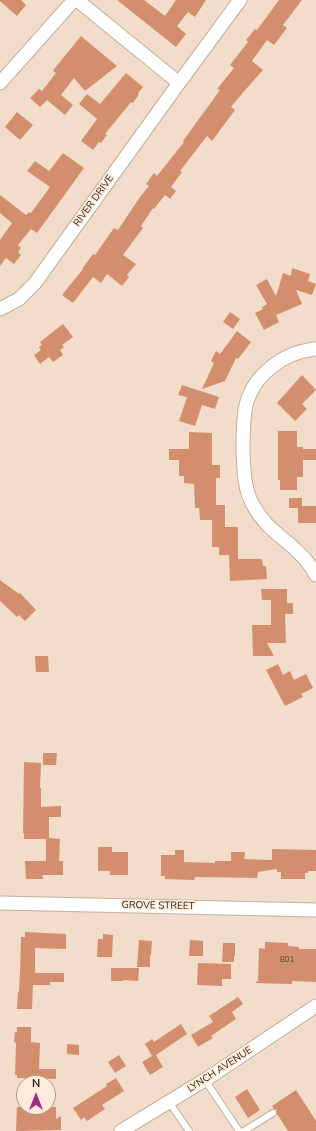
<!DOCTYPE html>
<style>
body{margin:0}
#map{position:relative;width:316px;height:1131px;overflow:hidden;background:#f1ddca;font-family:"Nunito Sans",sans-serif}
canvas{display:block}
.north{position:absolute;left:16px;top:1075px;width:40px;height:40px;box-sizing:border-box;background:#ffebd7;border:1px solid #ab9b8d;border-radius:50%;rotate:0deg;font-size:11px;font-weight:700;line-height:16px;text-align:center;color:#2c241d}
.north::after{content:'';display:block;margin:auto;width:14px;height:18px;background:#9d2c8a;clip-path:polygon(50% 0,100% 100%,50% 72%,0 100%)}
</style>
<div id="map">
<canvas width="316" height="1131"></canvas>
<div class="north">N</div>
</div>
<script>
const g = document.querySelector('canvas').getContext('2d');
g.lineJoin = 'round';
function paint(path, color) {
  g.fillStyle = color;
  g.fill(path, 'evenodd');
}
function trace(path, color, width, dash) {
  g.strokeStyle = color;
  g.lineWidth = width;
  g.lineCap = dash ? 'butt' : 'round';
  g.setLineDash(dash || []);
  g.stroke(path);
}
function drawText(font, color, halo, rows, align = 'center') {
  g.font = font + ' "Nunito Sans",sans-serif';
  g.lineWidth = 3;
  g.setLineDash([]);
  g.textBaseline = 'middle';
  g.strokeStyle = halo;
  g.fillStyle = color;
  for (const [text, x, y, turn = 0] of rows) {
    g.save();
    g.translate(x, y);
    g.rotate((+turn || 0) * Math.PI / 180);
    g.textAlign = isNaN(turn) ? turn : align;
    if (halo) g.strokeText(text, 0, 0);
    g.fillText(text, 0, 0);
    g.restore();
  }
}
paint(new Path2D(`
 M0 0H21L26 5 17 16 0 1Z
 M117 0H144L165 16 176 0H206L195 17 188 12 177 26 186 34 176 47Z
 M279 0H302L283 25 287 28 274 45 267 40 252 61 263 70 247 88 245 90 231 107 235 110 212 141 207 136 180 171 182 172 171 187 176 191 170 199 165 195 154 209 153 208 141 226 143 228 123 255 136 264 127 275 129 277 122 286 107 274 101 283 93 277 73 303 62 295 83 269H82L93 254 95 255 114 228 118 230 140 197 149 186 146 184 154 173 157 176 184 142 183 141 220 90 217 89 234 68 230 65 248 42 246 40 255 29 257 30Z
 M81 36 117 66 85 91 74 78 61 95 73 105 65 115 47 100 40 107 30 98 39 89 42 91 56 73 53 71 55 68Z
 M126 73 143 87 138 93 139 94 133 103 131 102 105 134 107 135 101 143 99 142 93 150 81 141 97 119 79 104 87 94 100 104Z
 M17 112 33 125 20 140 5 127Z
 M63 153 84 168 37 233 31 229 18 245 21 248 18 252 21 255 14 264 6 258 0 266V240L12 223 0 213V195L26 215 29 212 31 213 50 187 27 171 35 161 49 171Z
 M292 268 310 274 308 281 316 284 312 295 296 290 302 304 276 315 279 322 264 330 255 313 263 309 262 307 267 304 256 285 267 279 276 296 283 273 291 276Z
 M230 312 240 319 233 329 223 322Z
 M63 324 73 337 62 345 64 347 60 350 63 355 53 362 49 357 40 364 34 355 41 350 39 347 42 345 40 342Z
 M237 331 251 342 238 359 236 358 225 381 202 389 214 363 211 361 216 351 220 354Z
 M302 375 316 390 302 404 307 409 295 421 277 403Z
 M182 385 219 397 215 409 202 405 195 426 179 421 187 397 178 395Z
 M278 431H297V447H303V449H316V460H303V477H297V490H280V480H278Z
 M189 432 212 433V465H220V478H216V505H225V527H238V559H262L263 566H266L267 579 230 581 229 555H219V547H212V520H200L199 508H195L194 484 184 483V476H179V460H169V449H189Z
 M289 498H302V506H316V523H298V508H289Z
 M0 580 19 594 20 593 36 610 25 621 19 615 17 617 0 601Z
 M261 589H287V603H293V614H285L286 643H267L274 656H253L252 625H271V600H262Z
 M35 656H48L49 672H36Z
 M278 664 283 675 290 671 294 680 306 674 313 688 301 694 303 697 285 706 266 670Z
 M43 753H57L56 765H43Z
 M24 762 41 763 40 788H41V807L61 806V817H49V838L60 839 59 861H63V875H42L43 879H26L25 861H46V839H24V833H23Z
 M98 847H112V852H128V875H110V871H98Z
 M272 849 316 850V871H308V873H305V879H281V872H277V869L258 872 257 878 199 877H195L194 880 165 879V876H161V855H175V850H184V862L215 863V861H231V852H245L244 859 272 860Z
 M25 932 66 934V949L35 948V973H64V982H50V985H33L32 1009H17L18 992H19L20 971 21 937H25Z
 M103 934 113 935 112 957H97L98 939H103Z
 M139 940 152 941 151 955H150V967H137Z
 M190 940 203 941V956H189Z
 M265 942 288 943V946L299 947V949H316V982L292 981V984L255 983 259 980H258L259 948 265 949Z
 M223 943H235V956H234V962H222Z
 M198 963 231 964V979H222V986L197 985Z
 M111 968H139L138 981 123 980V981H111Z
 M238 997 243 1004 232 1012 236 1019 211 1036 213 1038 198 1047 191 1035 213 1022 209 1016Z
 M181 1024 187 1034 156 1055 163 1067 150 1075 142 1062 152 1056 145 1044 152 1039 154 1042Z
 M17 1027H31V1042L40 1043 39 1069H56V1079L17 1078V1075H15L16 1043 14 1042 15 1032H17Z
 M67 1044 79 1045V1055L67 1054Z
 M119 1055 126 1066 115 1073 108 1062Z
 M116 1078 124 1091 102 1105 105 1109 87 1121 84 1117 81 1120 73 1108 107 1086 106 1084Z
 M247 1089 260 1110 248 1118 235 1097Z
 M296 1090 316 1121V1131H288L277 1114V1110L274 1109 272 1106Z
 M17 1107H56V1119L61 1116V1130L16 1131Z`), '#d38f6d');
const lane = new Path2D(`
 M205 1080 239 1131
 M169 1102 189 1131
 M244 1131 273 1113`);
const street = new Path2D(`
 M77 0 179 83
 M0 83 74 0
 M0 309 19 299 35 283 179 83 240 0
 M316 349C283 352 251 376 245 410 243 424 243 438 243 452 244 471 244 489 253 505 265 527 280 535 297 551 305 558 311 566 316 575
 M0 903 316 910
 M121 1131 208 1078 316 1006`);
trace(lane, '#c2af9d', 8);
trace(street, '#c2af9d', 15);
trace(lane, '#fff', 6);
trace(street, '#fff', 13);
drawText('8px', '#563f31', null, [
 ["801",287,960]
]);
drawText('10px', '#2c241d', '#ffebd7', [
 ["RIVER DRIVE",94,201,-54],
 ["GROVE STREET",158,906,1],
 ["LYNCH AVENUE",220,1070,-33]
]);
</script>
